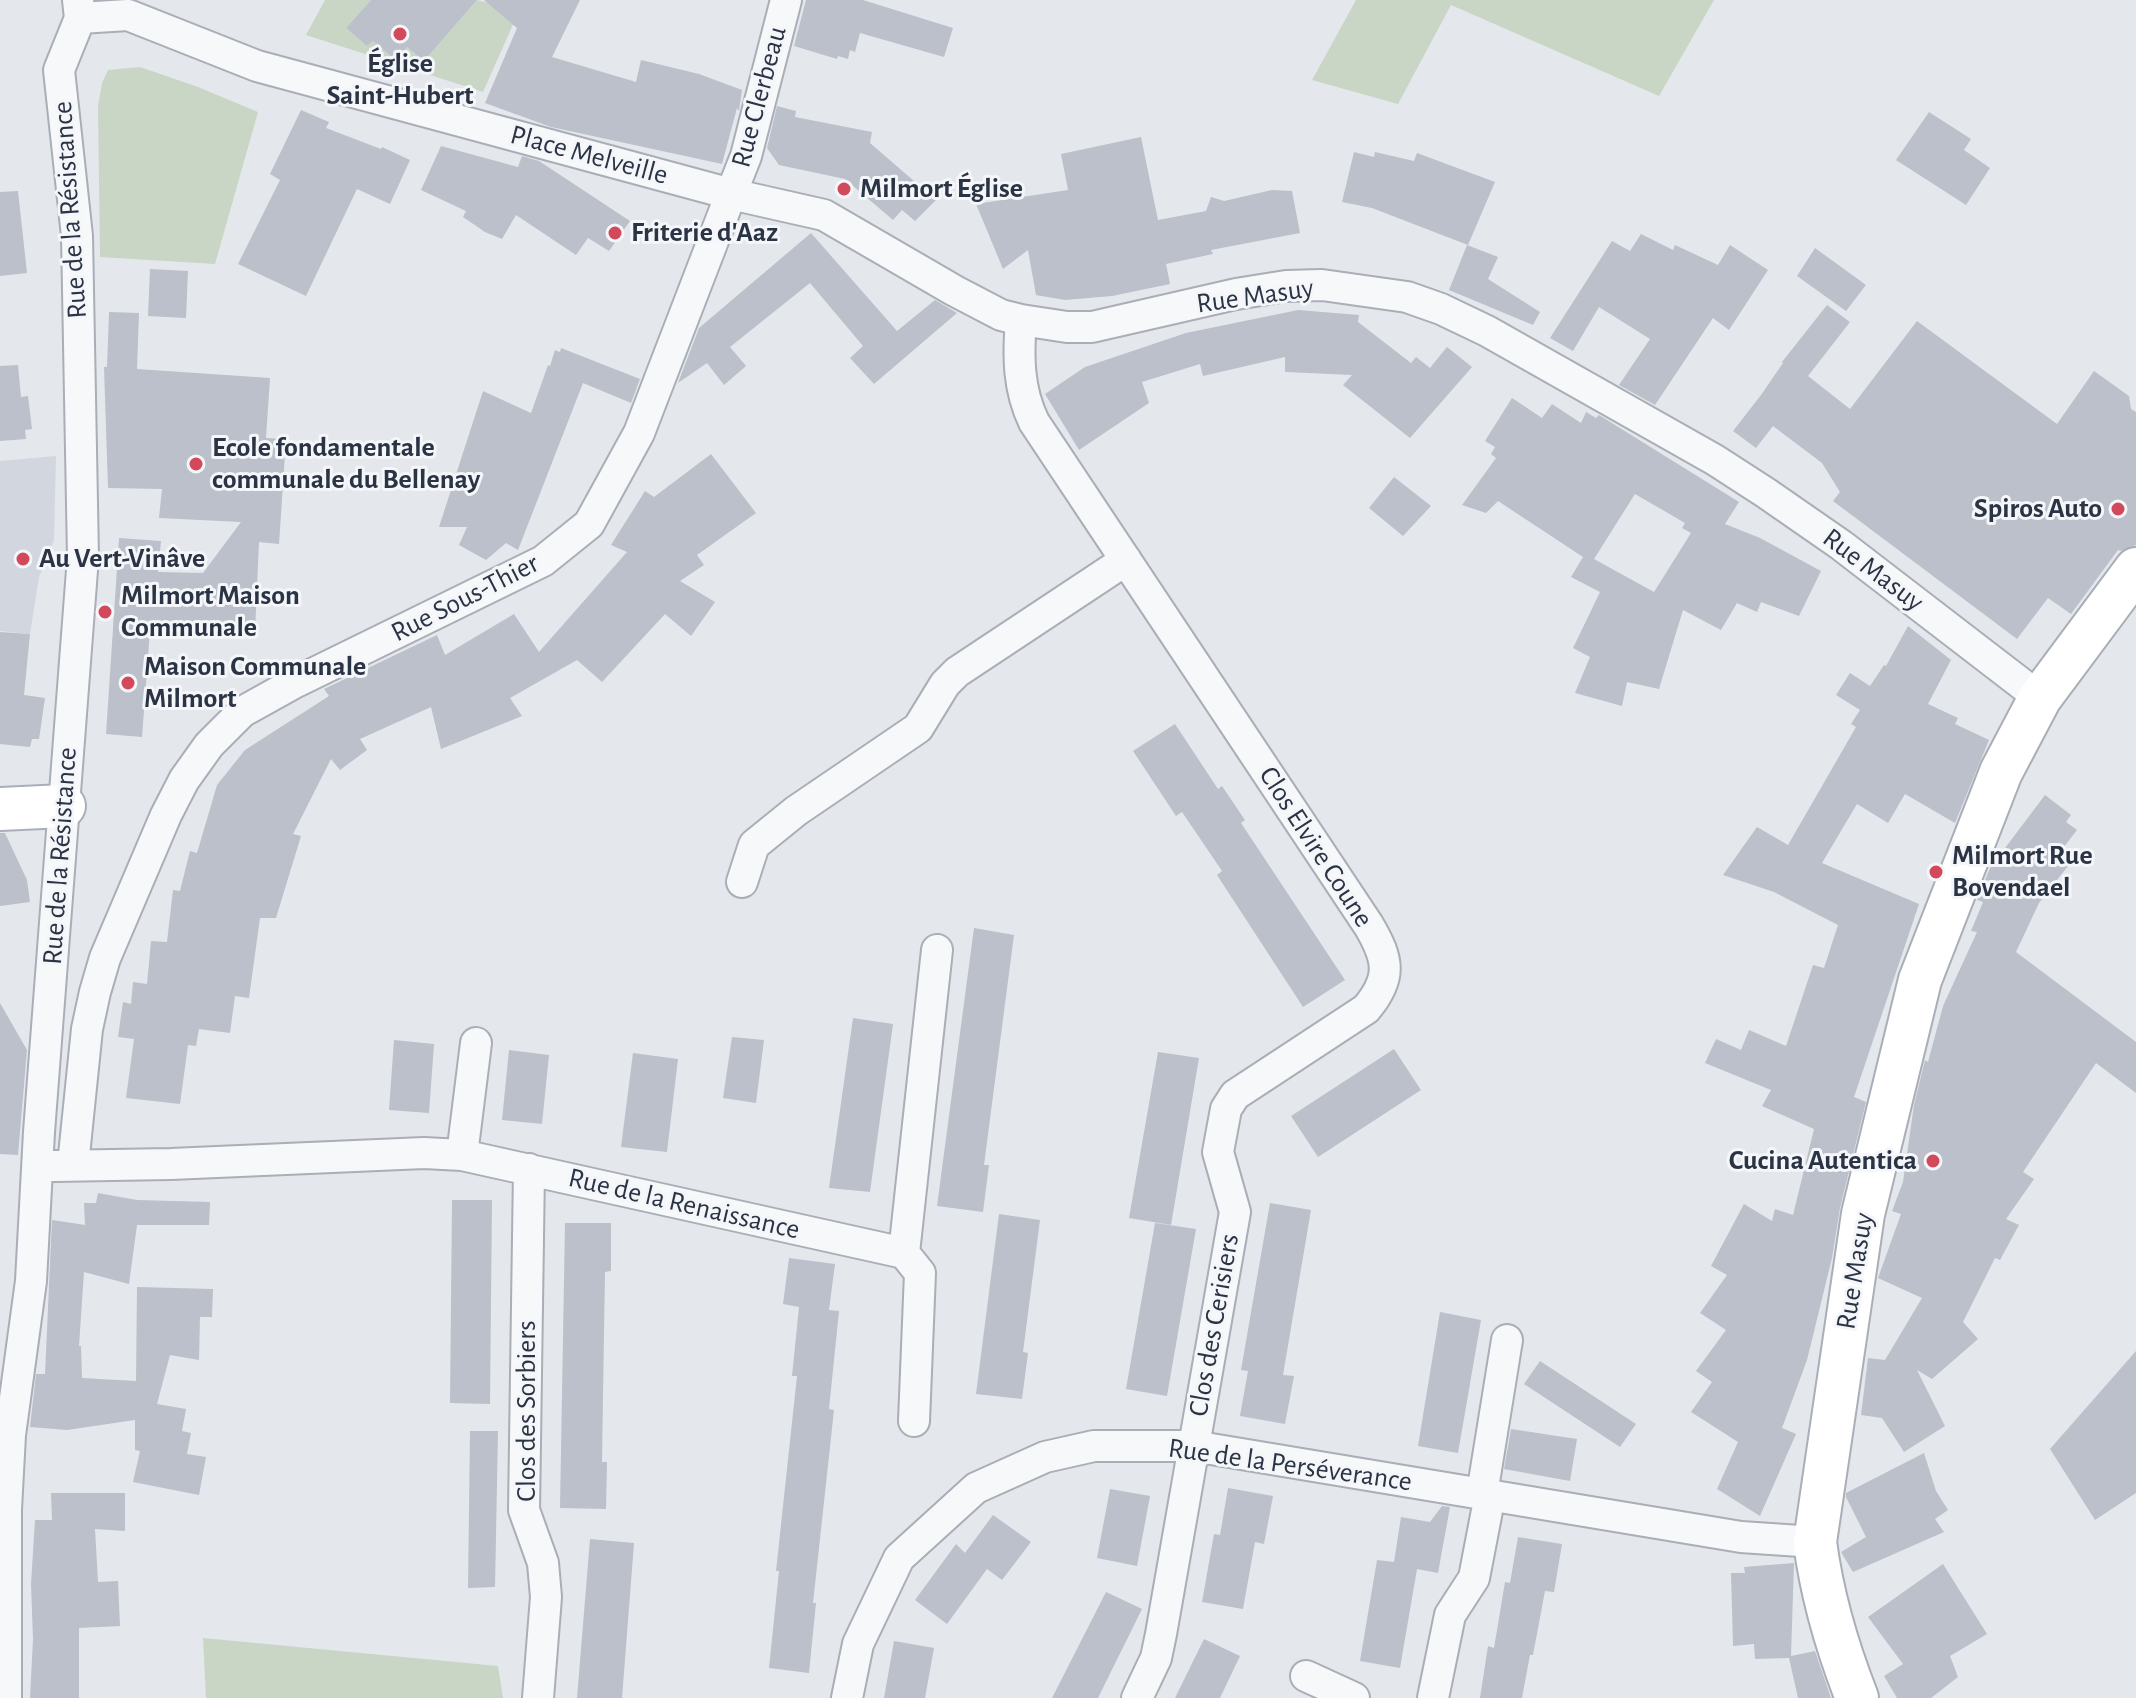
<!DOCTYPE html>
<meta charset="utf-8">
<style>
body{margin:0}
canvas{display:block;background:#e4e7ec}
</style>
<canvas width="2136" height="1698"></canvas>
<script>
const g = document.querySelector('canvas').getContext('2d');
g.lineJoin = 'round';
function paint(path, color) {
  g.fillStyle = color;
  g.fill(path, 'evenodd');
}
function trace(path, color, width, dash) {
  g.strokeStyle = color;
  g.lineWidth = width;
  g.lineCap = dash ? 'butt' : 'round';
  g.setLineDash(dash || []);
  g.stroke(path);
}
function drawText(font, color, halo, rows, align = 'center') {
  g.font = font + ' "Alegreya Sans",sans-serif';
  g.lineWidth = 6;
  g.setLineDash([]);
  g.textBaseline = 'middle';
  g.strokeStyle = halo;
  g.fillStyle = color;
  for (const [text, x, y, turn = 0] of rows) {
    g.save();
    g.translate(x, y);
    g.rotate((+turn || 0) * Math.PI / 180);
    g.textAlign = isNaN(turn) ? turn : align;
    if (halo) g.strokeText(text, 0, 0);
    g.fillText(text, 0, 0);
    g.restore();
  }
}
paint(new Path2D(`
 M56 456 54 540 39 577 30 634 0 631V461Z`), '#d2d6de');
paint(new Path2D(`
 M325 0H371L346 28 367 46 373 41 395 59 407 47 424 61 477 0 519 11 483 92 306 35Z
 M1356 0H1714L1659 96 1451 5 1398 104 1312 80Z
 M140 67 198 87 258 112 215 264 100 257 98 106 102 83 108 70Z
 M203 1638 498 1666 503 1698H206Z`), '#c9d6c5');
paint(new Path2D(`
 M371 0H477L424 61 407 47 396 60 373 41 367 46 346 28Z
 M484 0H580L552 57 636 82 641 60 699 74 742 90 739 111 737 108 722 164 551 127 485 103 517 28Z
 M806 0H863L953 28 944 57 860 33 855 52 850 50 848 59 838 56 837 59 794 46Z
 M777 106 796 111 795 117 872 132 870 143 936 200 915 221 902 210 893 220 845 179 779 165 767 148Z
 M301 110 329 122 326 128 381 149 382 147 410 160 390 204 357 189 306 296 238 264 280 180 270 174Z
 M1929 112 1971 139 1964 150 1990 168 1966 205 1896 160Z
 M1141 137 1158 220 1206 211 1211 197 1224 201 1272 190 1292 191 1300 233 1211 250 1213 254 1166 264 1170 284 1112 296 1065 300 1036 295 1028 250 1003 269 976 204 1068 190 1061 154Z
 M441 146 518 167 522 156 539 161 630 221 609 251 588 238 576 255 516 215 502 239 485 232 463 217 466 211 421 190Z
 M1354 152 1374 157 1375 152 1414 161 1417 153 1495 182 1468 245 1372 208 1342 202Z
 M18 191 27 273 0 276V192Z
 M811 233 897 331 935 300 957 313 874 384 850 358 863 346 810 283 730 347 746 366 724 385 707 363 678 383 699 328Z
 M1641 234 1673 250 1675 245 1718 265 1730 245 1768 270 1729 330 1713 318 1655 405 1619 385 1650 339 1599 307 1573 351 1550 338 1612 241 1630 251Z
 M1467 245 1498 257 1488 279 1540 312 1533 325 1449 290Z
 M1815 248 1866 285 1846 311 1797 276Z
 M150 269 188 271 186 318 148 316Z
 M1827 305 1850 322 1808 376 1850 409 1917 321 2057 424 2094 371 2129 396 2131 409 2136 412V545L2121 551 2118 550 2071 614 2048 598 2017 639 1833 501 1840 492 1822 463 1773 426 1756 448 1733 431 1761 395 1783 363 1782 362Z
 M1298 310 1359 315 1358 322 1411 363 1416 357 1430 368 1447 347 1472 367 1410 438 1343 385 1352 375 1285 372V357L1203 376 1200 364 1142 382 1149 403 1079 450 1045 394 1085 367 1186 333Z
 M109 312 139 313 137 369 270 378 266 438 286 439 279 544 259 542 255 632 172 627V632L150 630 142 737 106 734 119 538 161 541 158 572 203 573 241 522 159 518 162 489 108 488 104 367H107Z
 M561 348 640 379 631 403 583 383 518 550 506 543 486 560 459 545 467 527H439L483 391 531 413 548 365 550 366 555 350 560 352Z
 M18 365 21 397 28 396 32 429 25 430 26 439 0 441V366Z
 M1512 398 1542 418 1552 404 1581 423 1586 412 1596 418 1599 415 1739 502 1725 524 1760 538 1821 571 1799 616 1761 602 1757 612 1737 603 1721 630 1683 610 1659 689 1627 682 1622 706 1575 693 1590 657 1573 648 1600 592 1571 577 1583 557 1498 501 1486 513 1462 505 1496 458 1491 454 1495 447 1485 441ZM1635 494 1685 523 1682 528 1691 533 1654 592 1594 559Z
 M711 454 756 513 697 555 704 565 680 581 715 602 691 636 665 614 602 682 577 660 510 698 522 716 441 749 431 707 360 739 367 750 340 770 331 759 293 834 301 836 276 918H260L249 998 235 996 230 1033 199 1029 196 1046 188 1045 180 1104 126 1098 134 1039 118 1037 123 1002 131 1004 133 982 147 984 151 941 167 942 173 890 180 891 190 851 197 853 217 785 245 750 329 696 324 689 437 635 445 655 514 614 539 652 627 552 611 545 645 491 654 497Z
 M1394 477 1431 506 1403 536 1369 508Z
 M1908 626 1951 660 1928 704 1958 718 1955 724 1989 740 1955 823 1905 794 1888 823 1857 804 1822 863 1919 904 1854 1097 1866 1102 1840 1208 1832 1258 1807 1360 1782 1428 1796 1434 1760 1516 1717 1489 1738 1442 1691 1412 1712 1382 1696 1371 1726 1330 1700 1313 1727 1275 1711 1266 1744 1204 1772 1221 1775 1209 1793 1215 1814 1129 1762 1106 1771 1090 1705 1063 1716 1039 1741 1050 1749 1030 1786 1046 1813 965 1824 968 1838 925 1774 892 1723 875 1757 827 1788 845 1856 727 1851 724 1860 710 1836 695 1850 673 1870 686 1884 665 1886 666Z
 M0 632 30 634 24 695 45 698 39 739H32L30 747 0 744Z
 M1175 724 1218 789 1222 786 1245 820 1241 823 1345 980 1303 1007 1217 875 1222 871 1182 812 1176 816 1133 751Z
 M2045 795 2071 815 2066 822 2077 830 2060 852 2066 856 2062 862 2068 866 2039 903 2016 952 2136 1042V1093L2096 1063 2023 1172 2034 1179 2006 1219 2019 1225 2000 1260 1995 1258 1963 1322 1978 1339 1932 1379 1917 1370 1945 1426 1904 1452 1882 1418 1861 1415 1868 1358 1885 1360 1922 1298 1878 1278 1901 1214 1892 1211 1903 1182 1914 1105 1925 1060 1928 1062 1943 1006 1977 932 1971 931 1983 902 1977 900 1990 868Z
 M0 833H5L27 880 30 902 0 906Z
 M974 928 1014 935 984 1165H989L983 1212 937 1206Z
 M0 1003 27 1050 18 1155 0 1154Z
 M853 1018 893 1024 870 1192 829 1188Z
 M732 1037 764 1040 756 1103 723 1098Z
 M394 1040 434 1044 429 1113 389 1110Z
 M1394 1049 1421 1090 1318 1157 1291 1116Z
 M509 1050 549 1055 542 1124 502 1120Z
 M1158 1052 1199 1058 1171 1225 1129 1218Z
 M633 1053 678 1059 667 1152 621 1147Z
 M98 1193 137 1200 210 1202 209 1225H137L129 1284 84 1272 79 1346H81L82 1378 136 1381 137 1287 213 1289 212 1317H200L199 1360 170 1355 157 1404 186 1409 182 1431 191 1433 187 1454 206 1457 199 1495 133 1482 140 1451 135 1450V1420L67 1430 30 1427 36 1374H45L52 1220 92 1226 85 1225 84 1203H96Z
 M452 1200H492L490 1404 450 1403Z
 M1270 1203 1311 1210 1283 1375 1294 1376 1285 1424 1240 1416 1248 1371 1241 1370Z
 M999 1214 1040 1220 1023 1352 1028 1353 1022 1399 976 1394Z
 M565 1223H611V1271L605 1272 603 1396 602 1462H607L606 1509 560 1508Z
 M1155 1223 1196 1229 1167 1396 1126 1389Z
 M789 1258 835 1264 829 1310 839 1311 829 1409 834 1410 813 1603H816L809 1673 769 1668 779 1571H776L797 1376H792L799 1307 783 1304Z
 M1440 1312 1481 1320 1458 1453 1418 1446Z
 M2136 1351V1493L2095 1520 2050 1449Z
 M1540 1361 1636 1424 1620 1447 1524 1384Z
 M1511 1429 1577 1439 1570 1481 1504 1469Z
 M470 1431H498L495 1587 468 1588Z
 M1924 1453 1936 1491 1948 1510 1935 1519 1944 1532 1853 1572 1841 1552 1866 1537 1846 1497V1493Z
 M1228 1488 1273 1496 1264 1544 1255 1542 1243 1609 1202 1602 1214 1534 1220 1535Z
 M1110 1489 1150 1496 1137 1566 1097 1558Z
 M51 1493H125V1531L95 1529 98 1582 118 1581 120 1626 79 1628V1698H30L33 1639 31 1584 35 1520H52Z
 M1442 1506 1450 1507 1438 1573 1417 1569 1400 1668 1360 1661 1377 1560 1394 1562 1401 1517 1430 1522Z
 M993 1515 1031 1542 1002 1580 987 1569 947 1624 915 1600 956 1544 965 1553Z
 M1518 1537 1562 1544 1554 1592 1545 1591 1533 1655H1530L1522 1698H1480L1488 1646 1494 1648 1505 1582 1510 1583Z
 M590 1539 634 1543 622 1698H577Z
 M1794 1563 1791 1656 1815 1651 1831 1698H1798L1789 1658 1755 1659 1754 1644 1733 1646 1731 1573H1745L1744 1567Z
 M1943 1564 1987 1634 1950 1656 1958 1677 1931 1698H1897L1884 1676 1903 1664 1868 1617Z
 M1106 1592 1142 1609 1098 1698H1052Z
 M1204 1639 1240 1656 1220 1698H1175Z
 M894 1641 934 1648 925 1698H884Z`), '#bbc0ca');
const street = new Path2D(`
 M80 18 128 15 257 66 731 194 824 215 955 291 1001 315 1021 320 1067 327H1092L1236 294 1286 286 1322 285 1407 297 1441 309 1487 331 1715 460 1766 493 1841 545 2040 698
 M1021 320C1018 356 1018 389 1034 422L1369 926C1389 960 1392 978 1366 1009L1235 1095 1226 1109 1218 1152 1235 1212 1161 1634 1156 1658 1137 1698
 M742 882 754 845 796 811 918 728 945 684 957 672 1126 560
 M462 1155 476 1043
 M73 1165 87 1029 95 992 105 958 166 815 184 780 209 745 242 712 296 682 543 561 589 524 639 433 731 194 746 156 786 0
 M54 1166 171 1164 424 1153 462 1155 904 1253
 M529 1169 524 1510 543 1563 546 1597 538 1698
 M914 1421 920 1273 904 1253 937 950
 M1482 1494 1507 1340
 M1306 1676 1354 1698
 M6 1698V1509L10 1435 31 1281 39 1132 83 557 77 236 59 70 80 18 78 0
 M847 1698 858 1644 899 1558 976 1488 1045 1457 1094 1446H1193L1741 1537 1815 1542
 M1433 1698 1450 1615 1474 1578 1490 1495`);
const secondary = new Path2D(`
 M0 809 64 806
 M1857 1698C1837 1647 1822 1596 1815 1542L1863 1214 1920 980 2001 772 2040 698 2136 569`);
trace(street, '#a9aeb7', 34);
trace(secondary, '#a9aeb7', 46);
trace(street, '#f7f8fa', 30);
trace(secondary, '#fff', 42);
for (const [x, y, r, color] of [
 [400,34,8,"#d1495b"],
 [844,189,8,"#d1495b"],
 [615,233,8,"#d1495b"],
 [196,464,8,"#d1495b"],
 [2118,509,8,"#d1495b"],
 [23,559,8,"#d1495b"],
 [105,612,8,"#d1495b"],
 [128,683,8,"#d1495b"],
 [1936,872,8,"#d1495b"],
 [1933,1161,8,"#d1495b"]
]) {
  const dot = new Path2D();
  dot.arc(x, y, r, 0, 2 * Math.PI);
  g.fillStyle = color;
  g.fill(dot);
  trace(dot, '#f4f6f9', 3);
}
drawText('bold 28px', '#2b3445', '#f4f6f9', [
 ["Église",400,64,"center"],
 ["Saint-Hubert",400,96,"center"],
 ["Milmort Église",860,189],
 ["Friterie d'Aaz",631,233],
 ["Ecole fondamentale",212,448],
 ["communale du Bellenay",212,480],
 ["Spiros Auto",2102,509,"right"],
 ["Au Vert-Vinâve",39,559],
 ["Milmort Maison",121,596],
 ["Communale",121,628],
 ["Maison Communale",144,667],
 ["Milmort",144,699],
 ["Milmort Rue",1952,856],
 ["Bovendael",1952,888],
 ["Cucina Autentica",1917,1161,"right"]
], 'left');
drawText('28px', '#2b3445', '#f4f6f9', [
 ["Rue Clerbeau",759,97,-75],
 ["Place Melveille",589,155,15],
 ["Rue de la Résistance",70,210,-94],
 ["Rue Masuy",1255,296,-8],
 ["Rue Masuy",1873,570,37],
 ["Rue Sous-Thier",465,598,-27],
 ["Clos Elvire Coune",1316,847,57],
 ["Rue de la Résistance",60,856,-86],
 ["Rue de la Renaissance",684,1204,13],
 ["Rue Masuy",1855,1271,-81],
 ["Clos des Cerisiers",1214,1325,-80],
 ["Clos des Sorbiers",527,1411,-90],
 ["Rue de la Perséverance",1290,1465,8]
]);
</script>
